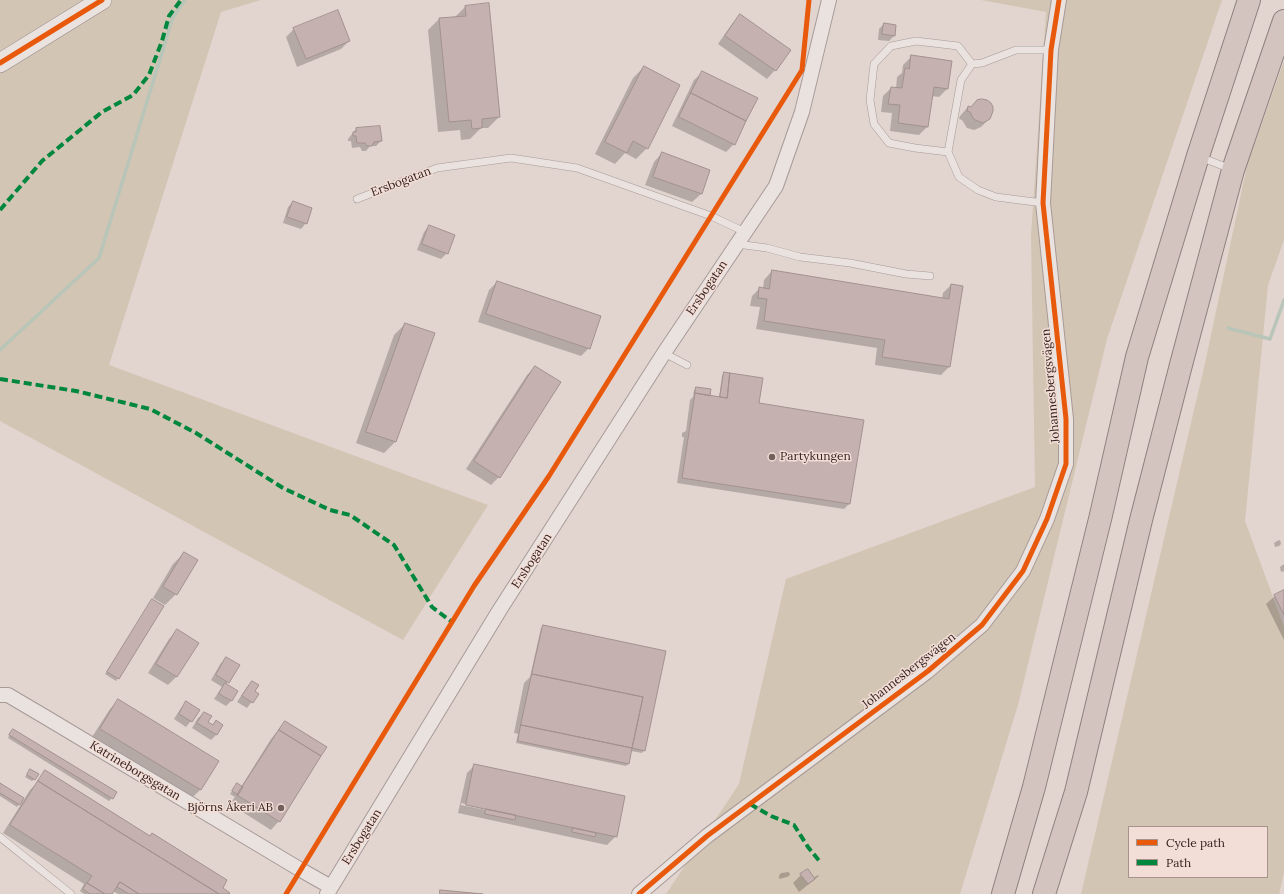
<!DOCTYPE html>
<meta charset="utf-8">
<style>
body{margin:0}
#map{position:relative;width:1284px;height:894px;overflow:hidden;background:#e2d4cf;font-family:Lora,serif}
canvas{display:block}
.legend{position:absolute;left:1128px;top:826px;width:140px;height:52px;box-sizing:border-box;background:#f2ded6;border:1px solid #a6938d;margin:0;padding:5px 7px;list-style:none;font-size:12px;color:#352220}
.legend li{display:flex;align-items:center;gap:8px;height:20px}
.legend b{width:20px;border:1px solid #a6938d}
</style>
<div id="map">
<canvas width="1284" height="894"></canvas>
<ul class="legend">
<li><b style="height:5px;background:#e8590c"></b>Cycle path</li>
<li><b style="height:5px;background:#00873e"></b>Path</li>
</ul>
</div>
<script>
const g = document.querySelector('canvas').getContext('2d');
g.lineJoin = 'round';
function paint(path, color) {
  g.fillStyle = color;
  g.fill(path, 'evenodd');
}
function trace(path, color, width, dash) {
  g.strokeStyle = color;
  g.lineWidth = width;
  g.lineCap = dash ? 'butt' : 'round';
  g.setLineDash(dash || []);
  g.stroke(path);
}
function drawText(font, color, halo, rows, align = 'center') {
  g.font = font + ' Lora,serif';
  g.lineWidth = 3;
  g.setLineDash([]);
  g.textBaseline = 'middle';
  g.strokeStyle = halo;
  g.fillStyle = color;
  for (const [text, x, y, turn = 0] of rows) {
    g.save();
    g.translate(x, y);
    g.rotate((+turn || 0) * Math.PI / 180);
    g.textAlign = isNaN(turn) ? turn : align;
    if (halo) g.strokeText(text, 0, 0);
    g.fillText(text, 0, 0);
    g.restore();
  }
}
paint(new Path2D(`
 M0 0H261L221 12 109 365 488 505 403 640 0 421Z
 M981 0H1222L1107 339 1018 705 960 894H666L739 784 786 579 1035 487 1031 235 1046 12Z
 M1284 61V240L1268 285 1245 521 1284 627V873L1279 894H1081L1205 363 1247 166ZM1129 827H1267V877H1129Z`), '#d3c5b3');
paint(new Path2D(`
 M466 6 499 117 488 128H481L470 139 461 140 460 130 438 132 428 30 439 19 454 18Z
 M740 16 775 70 767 79 718 44 732 24Z
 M884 24 894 36 889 41 878 40 879 29Z
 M294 29 349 41 341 49 297 67 286 37Z
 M912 56 947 89 939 97 931 96 927 127 919 135 890 131 892 113 881 112 883 96 891 88 896 89 897 77 902 73 903 65Z
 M644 67 647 148 636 159 625 153 615 164 595 154 633 78Z
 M703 72 734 144 726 152 672 126 694 80Z
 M968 107 990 118 981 127 974 130 967 128 962 120 959 119 960 116Z
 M356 129 381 141 376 146H370L366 151H362L360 147 352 148 351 141H348V139Z
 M662 153 709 170 701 194 692 202 645 185 654 162Z
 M293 202 306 223 301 229 283 223 288 207Z
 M429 226 447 253 441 259 417 250 424 232Z
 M772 271 942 299 943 293 951 285 962 287 949 367 941 375 875 365 877 348 756 329 760 307 750 306 752 296 760 288 763 289 764 280Z
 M497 282 589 348 581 356 478 322 489 290Z
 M405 324 433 334 395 442 384 453 356 443 394 335Z
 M535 367 499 477 491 485 466 469 527 375Z
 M724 373 758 404 849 504 844 509 677 483 684 437H682V433L686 431 690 400 693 397 694 390 697 388 709 397 719 398 722 376Z
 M1280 540 1281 544 1279 546 1275 547 1274 543 1277 541Z
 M184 553 197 560 176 594 165 605 153 598 173 564Z
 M1284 564V571L1281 572 1280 567Z
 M1284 591V640L1266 604 1275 596Z
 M152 600 118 678 116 681 105 674Z
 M543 626 644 750 642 753 631 751 628 764 626 766 516 743 518 734 514 733 524 683 530 677 541 628Z
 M177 631 197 643 176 677 168 685 148 673 169 639Z
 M227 658 228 682 226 685 237 691 231 701 226 706 214 699 222 687 211 680 221 663Z
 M252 682 254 691 258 694 247 708 237 702 247 687Z
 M118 701 217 761 200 790 192 798 92 737 110 709Z
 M186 703 191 721 186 727 174 719 181 708Z
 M204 713 207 722 212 725 216 721 222 725 216 735 211 740 192 728 198 718Z
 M285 722 279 821 271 830 230 804 235 797 230 794 237 784 241 787 271 739Z
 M11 732 112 798 109 801 8 738Z
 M475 765 616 836 607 845 458 813 467 773ZM461 803 488 809 486 810 461 805Z
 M30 770 35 779 32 781 25 777Z
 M45 771 149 837 152 834 228 894H118L113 891 111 894H84L80 891 84 884 3 833 30 790 38 782Z
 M0 784 20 803 17 807 0 796Z
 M789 872 790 875 787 877 779 879V876L781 873Z
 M801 875 813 878 818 875 819 876 799 892 793 883Z`), '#0003');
trace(new Path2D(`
 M1228 328 1270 339 1284 300
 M0 350 99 258 173 17 185 0`), '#b9c5b8', 3.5);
const building = new Path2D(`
 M489 3 500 117 482 119V128L472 129 471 120 449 122 439 18 466 16 465 6Z
 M338 10 350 41 306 59 293 28Z
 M740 14 791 50 776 71 725 36Z
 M884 23 896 25 895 36 882 34Z
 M911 55 952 61 948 89 934 87 928 127 898 123 900 105 888 104 891 87 902 88 905 68 909 69Z
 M644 66 680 85 648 149 633 141 627 153 605 142Z
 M702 71 758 98 746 121 691 93Z
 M691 93 746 121 735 145 679 117Z
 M982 99 987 100 991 103 993 107V111L990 119 983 123 975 120 973 118 970 112 967 111 968 106 971 107 977 100Z
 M380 126 382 141 374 142 372 146H367L365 143H357L356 136H353V132H356V128Z
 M662 152 710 170 702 194 653 177Z
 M293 201 312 208 307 224 287 217Z
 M429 225 455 235 448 254 422 244Z
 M772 270 949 299 951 284 963 286 950 367 882 357 885 340 764 321 767 299 758 298 759 287 769 289Z
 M497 281 601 316 590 349 486 314Z
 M405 323 435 333 396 442 366 432Z
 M535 366 561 382 500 478 474 461Z
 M724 372 730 373 727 398 720 397Z
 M730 373 763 378 759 403 864 420 850 504 682 478 695 393 727 398Z
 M696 387 711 389 710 396 695 393Z
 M184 552 198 560 177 595 163 587Z
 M1284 590V615L1274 595Z
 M152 599 164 606 119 679 107 672Z
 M543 625 666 651 645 751 632 748 643 697 532 674Z
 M177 629 199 643 177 677 156 664Z
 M226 657 240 665 229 683 216 675Z
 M532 674 643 697 632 748 521 725Z
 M252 681 259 685 255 691 259 694 253 703 242 696Z
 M225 683 238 691 232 701 219 694Z
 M118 699 219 761 201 790 100 729Z
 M186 701 200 710 192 722 179 714Z
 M204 712 212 716 208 722 213 725 216 720 223 725 217 735 197 723Z
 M285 721 327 747 321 756 279 730Z
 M521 725 632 748 629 764 518 741Z
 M13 729 117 792 113 799 9 735Z
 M279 730 321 756 280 822 237 795Z
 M474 764 625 796 617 837 466 805Z
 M30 769 39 774 35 780 27 775Z
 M45 770 150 836 152 833 227 880 223 888 230 893 229 894H219L38 781Z
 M38 781 142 846 219 894H139L120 882 112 894H105L87 883 92 876 10 825Z
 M0 783 24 798 20 805 0 793Z
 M237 783 243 787 238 795 232 791Z
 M486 809 516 815 515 820 485 814Z
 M573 828 596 833 595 837 572 832Z
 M808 869 815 879 808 884 800 874Z
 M120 882 139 894H129L117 887Z
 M87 883 105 894H90L83 889Z
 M440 890 483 894H440Z`);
paint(building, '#c5b2b0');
trace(building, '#a2918f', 1);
const lane = new Path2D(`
 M948 152 915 148 889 143 874 124 870 100 874 64 891 46 916 41 958 46 972 64
 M1200 157 1231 169
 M357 199 437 168 511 158 577 168 711 216 745 232
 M1043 203 996 197 978 190 959 177 948 152 961 80 972 64 982 63 1016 50H1051
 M737 244 767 248 800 257 850 263 906 274 930 276
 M664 353 687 365
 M0 837 71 894`);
const street = new Path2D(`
 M0 695H8L47 718 301 870 331 887
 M327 894 499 611 664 353 776 186 802 112 829 0
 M639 894 707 836 928 671 982 625 1023 571 1047 519 1066 464V419L1043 203 1051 50 1059 0`);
const secondary = new Path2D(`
 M0 63 102 0`);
const highway = new Path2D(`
 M1003 894 1034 787 1101 515 1137 357 1198 156 1249 0
 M1044 894 1076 792 1141 520 1182 361 1233 170 1284 21`);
trace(lane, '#a79a97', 8);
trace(street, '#a79a97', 16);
trace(secondary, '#978a88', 20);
trace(highway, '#8d817e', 24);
trace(lane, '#eae2df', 7);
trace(street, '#eae2df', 14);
trace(secondary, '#eae2df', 19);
trace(highway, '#d4c4c0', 22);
trace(new Path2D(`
 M0 210 42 161 102 112 133 95 149 75 162 41 169 16 181 0
 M0 379 76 391 150 409 196 433 283 488 330 510 350 515 394 545 432 607 452 622
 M750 804 771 816 794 825 808 847 821 863`), '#00873e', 4, [8, 4]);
trace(new Path2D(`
 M0 63 102 0
 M286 894 474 586 549 476 802 70 809 0
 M639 894 707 836 928 671 982 625 1023 571 1047 519 1066 464V419L1043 203 1051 50 1059 0`), '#e8590c', 5);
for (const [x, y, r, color] of [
 [772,457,4,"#72605d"],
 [281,808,4,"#72605d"]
]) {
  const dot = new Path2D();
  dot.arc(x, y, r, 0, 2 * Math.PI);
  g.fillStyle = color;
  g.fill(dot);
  trace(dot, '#f2ded6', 1.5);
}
drawText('12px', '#352220', '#f2ded6', [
 ["Ersbogatan",401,182,-21],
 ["Ersbogatan",707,288,-56],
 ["Johannesbergsvägen",1051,386,-95],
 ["Ersbogatan",532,561,-57],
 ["Johannesbergsvägen",909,671,-38],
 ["Katrineborgsgatan",135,771,31],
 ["Ersbogatan",362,837,-58]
]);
drawText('12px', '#352220', '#f2ded6', [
 ["Partykungen",780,457],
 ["Björns Åkeri AB",273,808,"right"]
], 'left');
</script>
